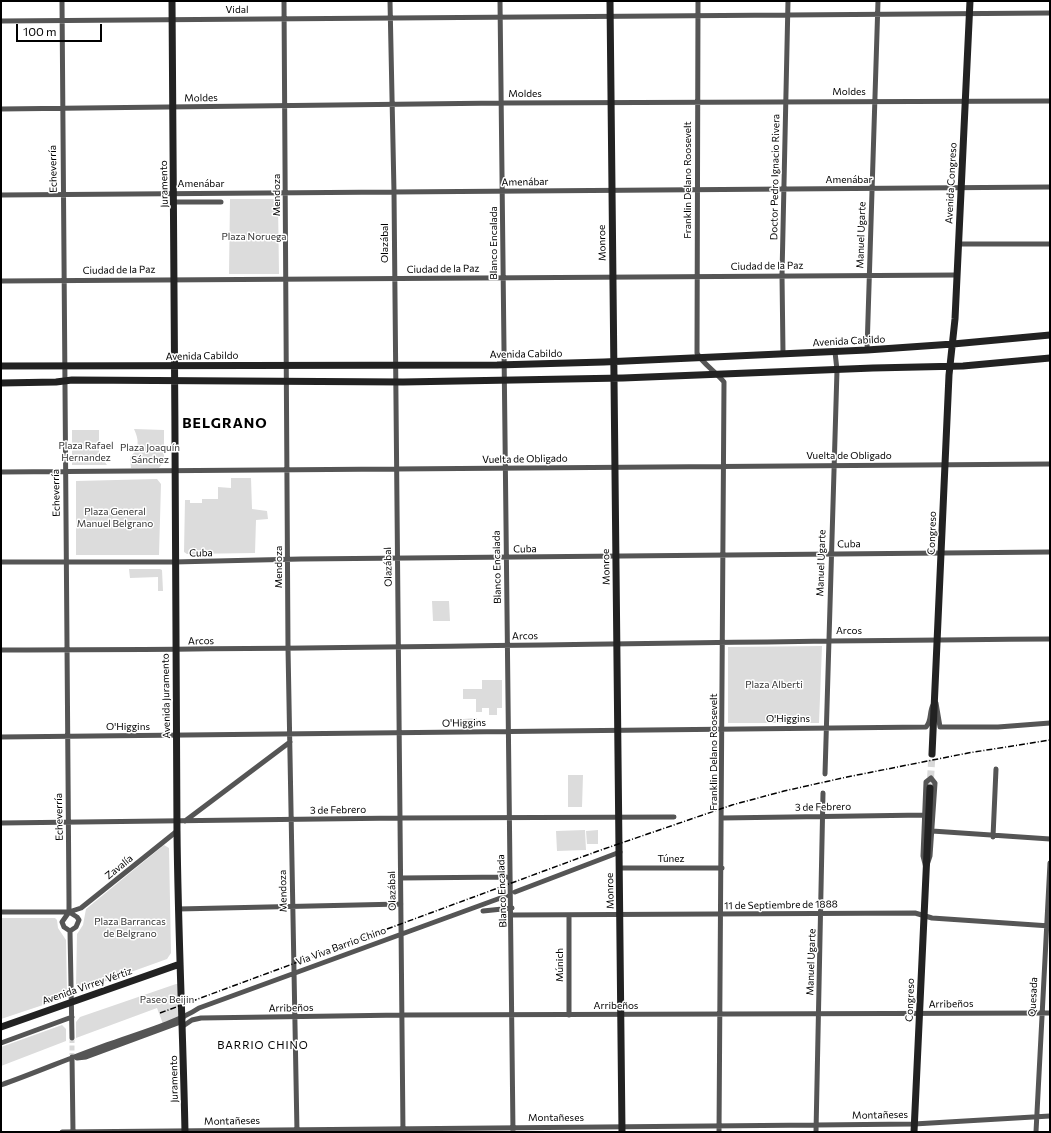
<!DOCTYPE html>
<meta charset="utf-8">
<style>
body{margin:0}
#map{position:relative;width:1051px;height:1133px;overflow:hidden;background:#fff;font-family:Commissioner,sans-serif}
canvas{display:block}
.frame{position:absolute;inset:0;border:2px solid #000;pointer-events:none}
.scale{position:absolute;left:16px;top:24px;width:86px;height:18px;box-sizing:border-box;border:2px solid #000;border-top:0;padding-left:5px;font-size:12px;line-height:14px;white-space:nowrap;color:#000;-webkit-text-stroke:3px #fff;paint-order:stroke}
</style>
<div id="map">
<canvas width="1051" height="1133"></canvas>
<div class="frame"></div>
<div class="scale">100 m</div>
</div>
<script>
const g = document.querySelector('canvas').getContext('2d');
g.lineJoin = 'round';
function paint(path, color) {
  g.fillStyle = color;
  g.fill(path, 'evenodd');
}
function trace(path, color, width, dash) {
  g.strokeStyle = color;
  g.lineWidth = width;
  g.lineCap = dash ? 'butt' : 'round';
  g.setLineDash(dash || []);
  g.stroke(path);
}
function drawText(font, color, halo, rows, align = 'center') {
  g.font = font + ' Commissioner,sans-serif';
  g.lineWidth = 3;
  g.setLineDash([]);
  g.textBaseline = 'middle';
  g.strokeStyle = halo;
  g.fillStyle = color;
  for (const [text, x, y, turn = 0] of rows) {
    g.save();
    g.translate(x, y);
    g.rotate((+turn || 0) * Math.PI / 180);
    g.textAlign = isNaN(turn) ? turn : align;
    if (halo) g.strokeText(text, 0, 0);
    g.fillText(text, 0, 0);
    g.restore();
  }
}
paint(new Path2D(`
 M230 199H275L278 203 279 274H229Z
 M134 429 164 430V461L159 468H131L130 457C140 448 139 440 134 429Z
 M72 430H99V454L107 465H72Z
 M231 478H251L252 509 267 511 268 519 256 520 255 553 187 554 184 552 185 500H190V503H202V499H218V487L231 488Z
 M157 479 161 484 159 555H76V481Z
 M129 569H160L162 570 163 591H158V577L130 578Z
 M432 601H449L450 621H433Z
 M822 646 819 723H728V647Z
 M482 680H502V708H497V715H489V708H482V712H476V699H463V689H482Z
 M477 718V726H463V719Z
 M568 775H583L582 807H568Z
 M585 830 586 850 557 851 556 831Z
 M598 830V844H587L586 831Z
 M164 845 169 848 171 953 167 959 81 990 76 986 77 934 83 925 86 909Z
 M1 918H55L57 920 58 928 66 940 67 991 64 998 1 1019Z
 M176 984H178L181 1018 163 1024 157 1008 76 1038V1022L80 1017Z
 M62 1025 66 1029V1041L1 1066V1047Z`), '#dcdcdc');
trace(new Path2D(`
 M72 1038V1055`), '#d9d9d9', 5, [5, 2.5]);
trace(new Path2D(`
 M930 788 932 754`), '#d9d9d9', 7, [7, 3.5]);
trace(new Path2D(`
 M62 1 69 902V912L62 922 64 927 70 931
 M284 1 288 648 297 1132
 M390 1 394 192 403 1132
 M500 1 513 1132
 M698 1 697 353C700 361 717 373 724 382L719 1132
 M1 21 1050 13
 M1 109 502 103 1050 101
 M1 195 1050 187
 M174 202H221
 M959 244H1050
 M1 281 957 275
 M867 350 878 1
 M783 353 782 275 788 1
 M1 472 1050 464
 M1 562H174L301 559 1050 552
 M1 650C351 650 700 641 1050 639
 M936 703 940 727H998L1050 723
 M1 737 926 727C932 721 929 712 933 705
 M825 774 837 370 835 352
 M931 778 935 783 930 856 926 868 923 856 926 782Z
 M722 818 925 815
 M185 821 290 742
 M1 823 400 818 674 817
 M932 831 1050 839
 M993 837 996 769
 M620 868H722
 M401 878 510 877
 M515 892 620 852
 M178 909 401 904
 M483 911 512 908
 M1 912H69L81 908 177 831
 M69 912 77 917 79 920 76 927 70 931
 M512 915 915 913 932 918 1050 926
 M569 915V1015
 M70 931 72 1038
 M183 1026 192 1020 201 1018 403 1015 1050 1013
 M1 1043 72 1017
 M72 1057 73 1132
 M77 1058 86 1057 178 1023 183 1018
 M1 1085C38 1072 74 1056 112 1043 137 1034 178 1022 199 1008L506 896
 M62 1132 816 1125 914 1124 1050 1116
 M816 1132 823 793
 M1036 1132 1050 863`), '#555', 5);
trace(new Path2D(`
 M172 1C176 278 174 554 177 831 178 931 183 1032 185 1132
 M610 1 622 1132
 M1 366 497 365 604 362 867 350 953 344 1050 335
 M1 383 56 382 72 380 403 382 623 378 873 368 963 366 1050 358
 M932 754 949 375 955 319 970 1
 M1 1027 180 964
 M914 1132 930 788`), '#222', 7);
trace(new Path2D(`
 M160 1013 598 851 732 805 784 791 847 777 968 753 1050 740`), '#000', 1.5, [6, 2, 1, 2]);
drawText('10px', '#000', '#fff', [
 ["Vidal",237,10],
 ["Moldes",849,92],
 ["Moldes",525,94],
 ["Moldes",201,98,-1],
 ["Echeverría",53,169,-91],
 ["Doctor Pedro Ignacio Rivera",775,177,-89],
 ["Franklin Delano Roosevelt",688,180,-90],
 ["Amenábar",849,180],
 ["Amenábar",525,182,-1],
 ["Avenida Congreso",951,183,-87],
 ["Juramento",164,184,-91],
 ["Amenábar",201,184],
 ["Mendoza",277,195,-90],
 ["Manuel Ugarte",861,235,-88],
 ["Olazábal",385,243,-90],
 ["Blanco Encalada",494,243,-90],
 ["Monroe",602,243,-91],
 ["Ciudad de la Paz",767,266,-1],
 ["Ciudad de la Paz",443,269,-1],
 ["Ciudad de la Paz",119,270,-1],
 ["Avenida Cabildo",849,341,-3],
 ["Avenida Cabildo",526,354,-1],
 ["Avenida Cabildo",202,356,-1],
 ["Vuelta de Obligado",849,456],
 ["Vuelta de Obligado",525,459,-1],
 ["Echeverría",56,493,-91],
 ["Congreso",932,533,-88],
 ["Cuba",849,544,-1],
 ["Cuba",525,549,-1],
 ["Cuba",201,553,-1],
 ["Manuel Ugarte",821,563,-88],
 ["Mendoza",279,567,-90],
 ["Olazábal",388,567,-91],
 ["Blanco Encalada",497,567,-91],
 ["Monroe",606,567,-91],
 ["Arcos",849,631],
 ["Arcos",525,636,-1],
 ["Arcos",201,641,-1],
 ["Avenida Juramento",166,696,-91],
 ["O'Higgins",788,719],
 ["O'Higgins",464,723,-1],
 ["O'Higgins",128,727],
 ["Franklin Delano Roosevelt",714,752,-90],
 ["3 de Febrero",823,807,-1],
 ["3 de Febrero",338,810,-1],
 ["Echeverría",59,817,-91],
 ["Túnez",671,859],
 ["Zavalía",119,867,-39],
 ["Mendoza",283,891,-91],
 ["Olazábal",392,891,-91],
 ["Blanco Encalada",502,891,-92],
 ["Monroe",610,891,-91],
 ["11 de Septiembre de 1888",781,905,-1],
 ["Via Viva Barrio Chino",341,946,-20],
 ["Manuel Ugarte",811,962,-88],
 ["Múnich",560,965,-90],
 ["Avenida Virrey Vértiz",87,986,-19],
 ["Quesada",1033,997,-87],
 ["Congreso",910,1000,-88],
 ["Arribeños",951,1004,-1],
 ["Arribeños",616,1006],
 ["Arribeños",291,1008,-1],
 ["Juramento",174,1079,-91],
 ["Montañeses",880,1115,-1],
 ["Montañeses",556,1118],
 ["Montañeses",232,1121,-1]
]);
drawText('10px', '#333', '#fff', [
 ["Plaza Noruega",254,237],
 ["Plaza Rafael",86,446],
 ["Hernandez",86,458],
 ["Plaza Joaquín",150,448],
 ["Sánchez",150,460],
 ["Plaza General",115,512],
 ["Manuel Belgrano",115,524],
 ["Plaza Alberti",774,685],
 ["Plaza Barrancas",130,922],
 ["de Belgrano",130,934],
 ["Paseo Beijin",167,1000]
]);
g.letterSpacing = '1px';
drawText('11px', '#000', '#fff', [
 ["BARRIO CHINO",263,1045]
]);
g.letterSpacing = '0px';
g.letterSpacing = '1px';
drawText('bold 14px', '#000', '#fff', [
 ["BELGRANO",225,423]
]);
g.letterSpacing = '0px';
</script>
